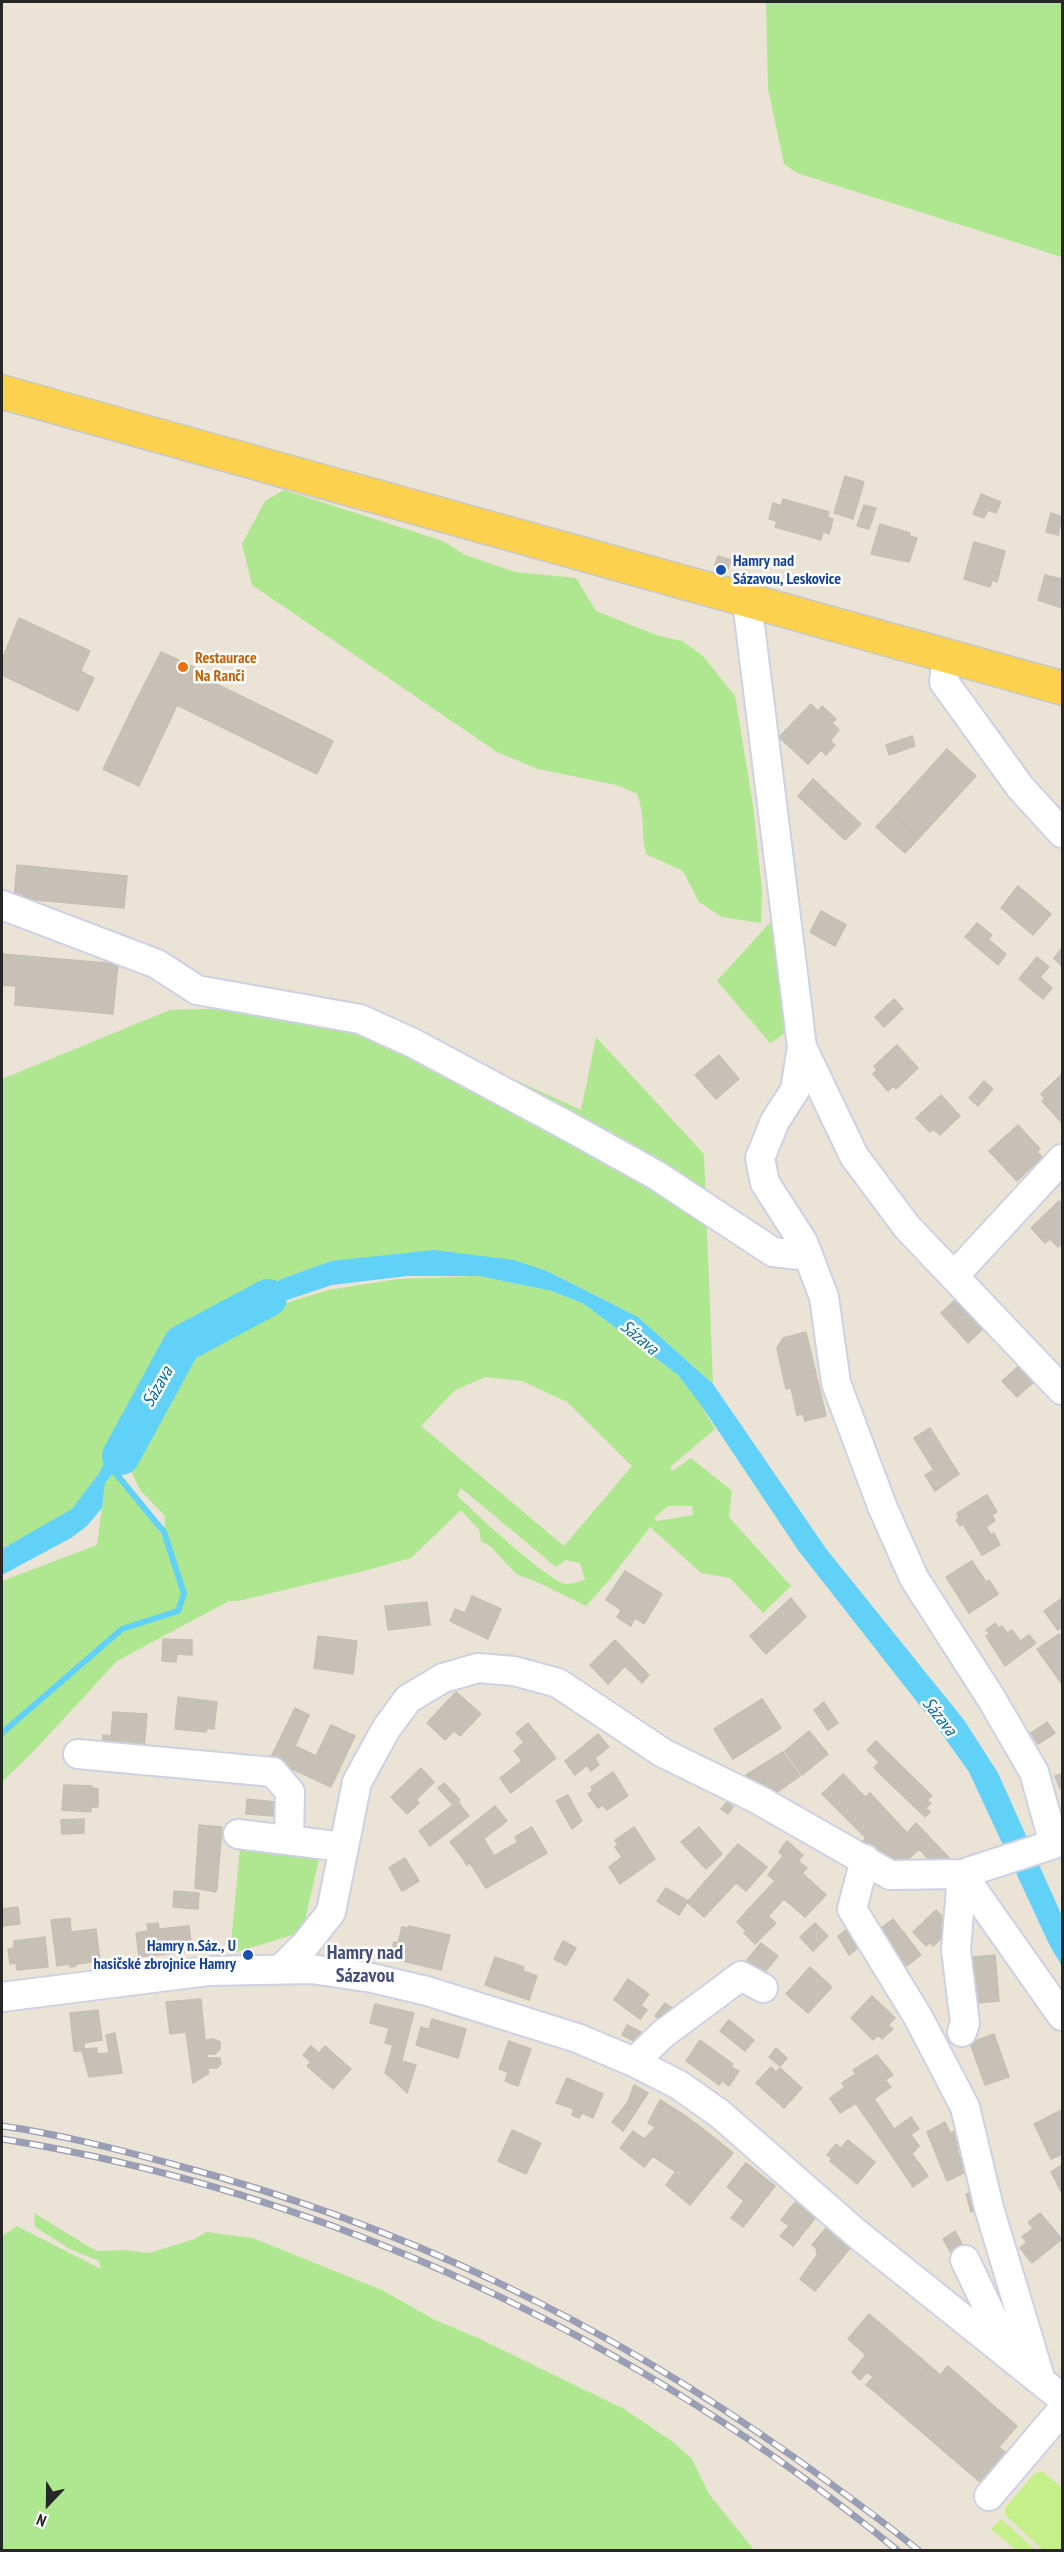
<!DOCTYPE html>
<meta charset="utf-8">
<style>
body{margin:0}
#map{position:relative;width:1064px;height:2552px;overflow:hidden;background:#ece3d7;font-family:"PT Sans Narrow",sans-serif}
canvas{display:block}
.frame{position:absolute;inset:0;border:3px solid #272727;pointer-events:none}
.north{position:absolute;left:18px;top:2474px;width:60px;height:60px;-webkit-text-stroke:4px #fff;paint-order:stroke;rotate:202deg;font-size:16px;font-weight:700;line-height:24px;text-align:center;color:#272727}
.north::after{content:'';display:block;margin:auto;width:21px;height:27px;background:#272727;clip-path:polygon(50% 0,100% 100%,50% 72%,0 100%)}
</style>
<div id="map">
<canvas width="1064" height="2552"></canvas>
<div class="frame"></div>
<div class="north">N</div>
</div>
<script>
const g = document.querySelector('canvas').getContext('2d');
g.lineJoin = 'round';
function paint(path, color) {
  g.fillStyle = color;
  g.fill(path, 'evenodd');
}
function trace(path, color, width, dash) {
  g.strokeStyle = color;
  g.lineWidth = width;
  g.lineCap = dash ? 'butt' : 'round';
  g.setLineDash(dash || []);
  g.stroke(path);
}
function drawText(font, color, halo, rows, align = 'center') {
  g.font = font + ' "PT Sans Narrow",sans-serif';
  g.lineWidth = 5;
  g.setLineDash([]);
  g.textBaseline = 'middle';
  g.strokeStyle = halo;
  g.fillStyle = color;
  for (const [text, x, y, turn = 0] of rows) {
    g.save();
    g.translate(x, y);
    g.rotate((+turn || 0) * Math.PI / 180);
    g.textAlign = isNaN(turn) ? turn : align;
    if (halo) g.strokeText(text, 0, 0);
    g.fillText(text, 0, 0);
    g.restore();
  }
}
paint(new Path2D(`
 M766 2H1062V257L797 173 784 164 768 89Z
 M284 490 443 541 465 555 515 572 576 578 596 611 656 635 682 641 703 656 735 696 753 805 762 890 761 923 722 917 699 902 683 871 646 854C641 834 645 813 637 794L616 785 538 769 497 752 252 585 242 544 265 501Z
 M774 918 790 1030 770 1043 717 981Z
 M352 1005 581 1110 596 1037 704 1154 713 1384 638 1317 547 1271 514 1260 331 1261 284 1278 187 1325 170 1340 99 1473 72 1510 2 1549V1079L170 1010Z
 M479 1276 552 1291 584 1304 678 1375 701 1405 715 1429 670 1467 673 1471 691 1458 732 1491 729 1517 791 1586 763 1613 730 1578 701 1573 650 1527 610 1579 586 1606 539 1583 516 1574 491 1547 481 1541 479 1530 461 1510 411 1558 364 1571 238 1601H229L117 1661 33 1752 2 1782V1581L97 1545 105 1483 117 1469 164 1539 165 1516 140 1490 130 1469 135 1443 149 1399 177 1351 204 1328 328 1290 398 1279ZM485 1377 522 1381 567 1402 632 1466 564 1546 421 1426 454 1391ZM461 1488 556 1567 566 1560 580 1563 585 1580C580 1581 572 1584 566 1584 548 1581 473 1512 457 1495ZM668 1506H692L693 1515 657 1521 654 1518Z
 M240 1847 321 1850 304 1925 296 1934 230 1954Z
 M34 2213 96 2251 125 2250 149 2253 195 2239 206 2232 221 2234 253 2238 384 2291 433 2319 478 2338 624 2409 673 2442 692 2459 709 2494 754 2550H2V2236L17 2226 101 2269 99 2261 70 2249 35 2227Z`), '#aee78f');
paint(new Path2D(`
 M1042 2471 1062 2488V2550H1043L1005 2515V2508L1034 2474Z
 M1001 2519 1036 2550H1016L991 2529Z`), '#c5f089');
paint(new Path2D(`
 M434 1250 514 1260 547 1271 638 1317 713 1384 827 1550 964 1720 998 1773 1062 1916V1966L1050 1946 969 1772 939 1730 798 1550 701 1405 678 1375 584 1304 552 1291 479 1276H407L332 1285 204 1328 177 1351 149 1399 133 1452 121 1474 117 1469 105 1483 102 1508 87 1526 71 1538 2 1575V1549L72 1509 99 1473 170 1340 187 1325 284 1278 331 1261Z`), '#61d1f7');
trace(new Path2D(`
 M2 1733 122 1629 178 1611 184 1594 164 1532 113 1470`), '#61d1f7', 6);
trace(new Path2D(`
 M121 1456 182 1344 268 1298`), '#61d1f7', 38);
const building = new Path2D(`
 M845 476 864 482 853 519 834 513Z
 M981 494 1001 502 996 513 988 510 984 518 973 514Z
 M783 499 829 512 827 517 833 519 829 534 823 531 821 540 775 527 777 521 769 519 773 503 781 506Z
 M864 505 876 508 869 529 857 526Z
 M1051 513 1062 517 1058 535 1046 532Z
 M880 524 910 533 909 536 917 538 909 562 871 554Z
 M974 542 1005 551 997 582 992 580 990 587 964 579Z
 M718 556 731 560 728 569 715 565Z
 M1045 575 1062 579V608L1038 600Z
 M19 618 90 651 71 692 2 660Z
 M161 652 196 668 194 673 333 741 317 774 177 705 170 720 135 703Z
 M2 660 71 692 80 671 94 678 78 711 2 675Z
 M135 703 170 720 139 786 103 769Z
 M811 704 818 711 822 706 836 719 832 723 839 730 830 741 835 745 826 755 821 750 808 764 779 737Z
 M912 736 915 746 889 755 886 745Z
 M947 749 976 776 919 838 890 812Z
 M813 779 861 824 845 840 798 796Z
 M890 812 919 838 905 853 876 827Z
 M17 865 127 876 124 908 14 898Z
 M1018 886 1051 914 1033 935 1001 908Z
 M821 911 846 925 835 946 810 932Z
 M977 923 992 935 988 939 1006 954 998 965 965 937Z
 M1062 948V966L1054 958Z
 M2 954 118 964 113 1014 15 1005 16 986 2 985Z
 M1037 957 1049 967 1040 977 1052 988 1043 999 1019 979Z
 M894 999 903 1009 884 1027 875 1017Z
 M897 1045 918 1068 896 1089 893 1086 888 1091 873 1074 877 1070 874 1066Z
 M719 1055 739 1079 716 1099 695 1075Z
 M1061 1075 1062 1077V1123L1042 1101 1045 1098 1041 1094Z
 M984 1081 993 1089 978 1106 969 1098Z
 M941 1095 960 1116 940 1135 933 1129 930 1132 916 1118Z
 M1018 1125 1040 1149 1037 1152 1042 1157 1017 1181 989 1151Z
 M1059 1201 1062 1205V1243L1058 1247 1050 1239 1045 1243 1031 1228Z
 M957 1298 984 1328 968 1343 941 1313Z
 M806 1332 826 1416 805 1421 803 1414 797 1415 791 1388 786 1389 777 1348 783 1338Z
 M1021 1364 1036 1380 1017 1397 1002 1381Z
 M930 1428 959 1474 935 1491 925 1475 934 1470 914 1438Z
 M987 1495 997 1512 992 1515 995 1521 986 1527 991 1535 994 1533 1000 1545 982 1555 963 1524 960 1526 956 1520 959 1518 957 1513Z
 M972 1561 986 1582 989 1580 998 1594 969 1613 946 1577Z
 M625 1571 662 1594 644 1624 635 1618 631 1626 617 1617 621 1610 606 1600Z
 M472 1596 501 1609 488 1639 450 1621 455 1609 465 1613Z
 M791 1598 806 1617 766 1654 750 1636Z
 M1062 1598V1627L1058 1630 1044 1611Z
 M427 1602 430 1625 388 1630 385 1606Z
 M995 1623 999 1628 1002 1626 1007 1633 1012 1630 1020 1641 1029 1635 1036 1643 1005 1666 986 1636 990 1634 986 1630Z
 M1059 1634 1062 1638V1684L1037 1649Z
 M318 1636 357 1641 353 1674 314 1668Z
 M163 1639 192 1640V1655L177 1654 176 1662 162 1661Z
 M615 1640 649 1675 642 1683 625 1666 608 1684 590 1665Z
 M456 1692 481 1714 460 1736 454 1731 445 1740 427 1723Z
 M178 1697 217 1702 214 1729 207 1728 206 1732 175 1729Z
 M762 1699 781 1728 733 1759 714 1729Z
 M824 1702 838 1723 828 1730 814 1710Z
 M295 1708 309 1715 295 1746 289 1743 279 1763 270 1759Z
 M113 1712 147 1714 144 1749 109 1745 110 1743 102 1742 103 1735 111 1736Z
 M1047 1722 1055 1733 1038 1744 1031 1733Z
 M528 1723 556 1758 511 1793 500 1778 522 1761 514 1751 524 1742 516 1733Z
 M331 1725 355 1736 331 1787 279 1763 289 1743 316 1756Z
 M809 1731 828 1754 802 1775 785 1751Z
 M598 1734 609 1747 595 1758 599 1765 591 1771 587 1765 575 1775 565 1761Z
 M876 1741 932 1796 927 1800 931 1803 926 1808 930 1812 925 1817 874 1768 879 1762 867 1750Z
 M783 1752 800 1776 776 1793 746 1775Z
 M421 1768 434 1782 416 1800 419 1803 407 1814 391 1797Z
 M613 1772 628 1796 607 1810 603 1805 598 1808 588 1794 593 1791 591 1787Z
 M843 1774 865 1797 870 1793 908 1834 885 1858 871 1844 867 1848 862 1842 866 1838 822 1794Z
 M1062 1774V1788L1060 1789 1055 1776Z
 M444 1783 460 1800 458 1802 469 1816 430 1846 419 1831 453 1805 438 1788Z
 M64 1785 92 1786V1788L98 1789V1807H91V1812L62 1810Z
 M568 1795 582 1821 572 1829 556 1801Z
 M247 1799 275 1802 274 1816 246 1814Z
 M727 1802 733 1807 728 1814 721 1809Z
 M495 1806 507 1821 461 1856 450 1842Z
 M84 1819V1833L62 1834 61 1820Z
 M916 1823 954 1863 936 1867 919 1849 897 1870 885 1858Z
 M199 1825 222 1827 217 1889 215 1892 195 1888Z
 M532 1827 547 1853 486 1888 470 1863 467 1865 461 1856 484 1839 494 1856 518 1842 515 1837Z
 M634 1827 655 1859 620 1884 609 1867 622 1857 615 1847 618 1844 615 1840Z
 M699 1827 722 1854 706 1869 681 1842Z
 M787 1841 803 1855 798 1861 807 1868 802 1873 826 1895 805 1917 784 1899 771 1913 756 1901 775 1881 768 1875 783 1856 779 1852Z
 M738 1844 767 1867 746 1891 736 1883 704 1917 687 1902 679 1915 657 1901 666 1888 688 1901Z
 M405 1858 419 1881 402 1891 389 1868Z
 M174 1891 199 1893 198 1909 173 1907Z
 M756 1901 771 1913 768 1916 776 1923 755 1944 744 1933 746 1931 737 1922Z
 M18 1907 20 1924 2 1926V1909Z
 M936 1910 953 1928 933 1946 930 1942 926 1946 913 1932Z
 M70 1918 71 1932 96 1929 100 1961 76 1964V1966L70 1967V1964L57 1966 51 1920Z
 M893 1919 921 1955 900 1971 872 1935Z
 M158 1923 159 1929 189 1926 192 1951 139 1957 136 1933 148 1931 147 1924Z
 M815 1923 828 1936 813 1951 800 1937Z
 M852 1925 863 1944 849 1955 838 1936Z
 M409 1926 450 1935 441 1970 390 1958 394 1942 398 1943 402 1927 408 1928Z
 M45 1937 48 1967 17 1970 16 1963 10 1964 8 1949 14 1948V1941Z
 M563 1941 576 1948 566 1965 554 1959Z
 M761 1943 778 1956 764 1973 747 1960Z
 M995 1955 999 2001 977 2003 973 1957Z
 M495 1957 524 1967 523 1971 537 1976 529 2000 485 1985Z
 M810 1967 832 1987 808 2013 786 1994Z
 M628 1979 649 1994 641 2005 647 2010 640 2019 614 2000Z
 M872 1996 895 2018 888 2025 893 2029 882 2039 878 2035 873 2040 851 2018Z
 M201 1999 205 2040 213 2039 220 2042V2049L215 2054H207V2058H220L221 2064 217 2068H208L209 2073 193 2083 186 2032 170 2034 166 2002Z
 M665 2003 684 2016 668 2026 655 2016Z
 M375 2004 414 2013 396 2082 385 2073 393 2045 385 2043 389 2028 370 2023Z
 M98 2010 102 2040 84 2043V2049L97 2048V2054L109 2053 106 2035 115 2033 122 2073 89 2077 82 2051H74L70 2013Z
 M432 2019 466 2029 458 2058 416 2045 421 2027 429 2029Z
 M729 2020 754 2040 745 2051 720 2031Z
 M627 2025 641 2032 636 2042 622 2035Z
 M994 2034 1009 2077 985 2085 970 2043Z
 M700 2040 733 2064 731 2067 739 2071 729 2086 722 2081 719 2085 686 2061Z
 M509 2041 531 2049 518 2086 505 2081 508 2072 499 2069Z
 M311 2046 319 2053 325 2046 351 2069 333 2089 307 2066 311 2062 303 2055Z
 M776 2048 787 2058 780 2066 769 2057Z
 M877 2055 893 2075 885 2080 891 2087 874 2099 894 2129 911 2117 919 2129 888 2150 842 2083 856 2074 853 2070Z
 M401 2061 416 2065 407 2093 396 2082Z
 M771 2067 776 2072 780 2068 802 2088 784 2108 756 2083Z
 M567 2078 603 2094 593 2118 582 2113 579 2118 572 2115 574 2109 556 2103Z
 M634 2085 648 2093 623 2131 612 2122 628 2102Z
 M845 2087 856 2103 840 2113 830 2098Z
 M660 2100 687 2117 658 2160 653 2156 644 2167 620 2148 633 2131 644 2139 654 2129 655 2127 648 2123Z
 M1062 2110V2154L1051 2159 1034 2124Z
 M687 2117 707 2132 688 2155 706 2169 694 2184 658 2160Z
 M945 2122 950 2133 957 2130 961 2139 957 2141 960 2149 957 2150 966 2172 947 2181 927 2132Z
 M512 2130 541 2143 526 2174 498 2161Z
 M707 2132 733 2153 711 2179 703 2172 706 2169 688 2155Z
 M911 2135 919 2146 912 2154 928 2176 913 2187 888 2150Z
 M848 2140 875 2162 857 2184 830 2161 832 2159 827 2155 836 2144 841 2148Z
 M746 2163 775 2186 743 2227 731 2218 744 2201 727 2187Z
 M1062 2165V2193L1051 2172Z
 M677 2170 694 2184 703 2172 711 2179 690 2205 666 2185Z
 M976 2191 981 2209 971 2212 966 2194Z
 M795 2202 815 2218 793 2246 780 2236 789 2226 781 2220Z
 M1040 2213 1062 2239 1032 2263 1020 2248 1027 2242 1022 2237 1033 2228 1028 2222Z
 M827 2227 851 2247 815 2291 800 2279 818 2254 816 2252 817 2249 812 2245Z
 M955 2231 964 2247 952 2255 943 2239Z
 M869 2314 930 2366 908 2391 890 2375 875 2392 866 2385 873 2377 867 2372 860 2380 852 2372 866 2355 848 2339Z
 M930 2366 940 2375 948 2366 1017 2426 999 2447 1007 2454 981 2483 875 2392 890 2375 908 2391Z`);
paint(building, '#c6c0b7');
trace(building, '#c7bfb1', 1.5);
const minor = new Path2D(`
 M947 656 944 682 1020 787 1062 833
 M2 905 157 964 197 990 360 1019 413 1043 564 1124 656 1175 773 1252 808 1256
 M802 1047 854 1156 907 1227 1062 1390
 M954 1276 1062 1159
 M78 1754 273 1772 290 1792 289 1840
 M238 1834 344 1847
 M865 1859 852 1909 918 2017 965 2107 989 2208 1041 2381
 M962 1874 1062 2016
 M962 1874 956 1950 965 2023 962 2032
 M281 1969 306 1944 331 1912 357 1782 386 1729 408 1699 443 1678 478 1668 514 1671 558 1683 663 1753 759 1800 890 1875 962 1874 1054 1844 1034 1772 991 1698 914 1578 882 1506 836 1383 824 1297 803 1242 765 1183 760 1158 775 1121 795 1090 802 1047 747 601
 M2 1997 208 1971 312 1969 372 1978 427 1991 577 2038 634 2062 679 2085 720 2114 856 2233 1062 2398
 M634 2062 663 2034 741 1976 763 1988
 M965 2260 1008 2350
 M989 2496 1062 2410`);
const major = new Path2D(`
 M2 392 1062 688`);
trace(minor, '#cdd1e2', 32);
trace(major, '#c7c7c7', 36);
trace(minor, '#fff', 28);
trace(major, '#fbd14d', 33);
const rail = new Path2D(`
 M2 2126C59 2134 116 2149 172 2164 403 2225 600 2320 795 2458 837 2488 879 2518 918 2550
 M2 2139C329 2192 641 2340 897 2550`);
trace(rail, '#9a9eb4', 7);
trace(rail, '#fff', 4.5, [14]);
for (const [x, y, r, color] of [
 [721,570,6,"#1a4fb4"],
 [183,667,6,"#e8710a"],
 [248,1955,6,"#1a4fb4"]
]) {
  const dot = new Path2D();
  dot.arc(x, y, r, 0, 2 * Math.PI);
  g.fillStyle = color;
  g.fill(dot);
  trace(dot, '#fff', 2);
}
drawText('bold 16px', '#164399', '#fff', [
 ["Hamry nad",733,561],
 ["Sázavou, Leskovice",733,579],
 ["Hamry n.Sáz., U",236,1946,"right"],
 ["hasičské zbrojnice Hamry",236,1964,"right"]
], 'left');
drawText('bold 16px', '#c56008', '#fff', [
 ["Restaurace",195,658],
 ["Na Ranči",195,676]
], 'left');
drawText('italic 18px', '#036ba0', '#fff', [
 ["Sázava",639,1338,40],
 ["Sázava",158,1387,-60],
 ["Sázava",939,1717,52]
]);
drawText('bold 20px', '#454f7b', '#fff', [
 ["Hamry nad",365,1953],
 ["Sázavou",365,1976]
]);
</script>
